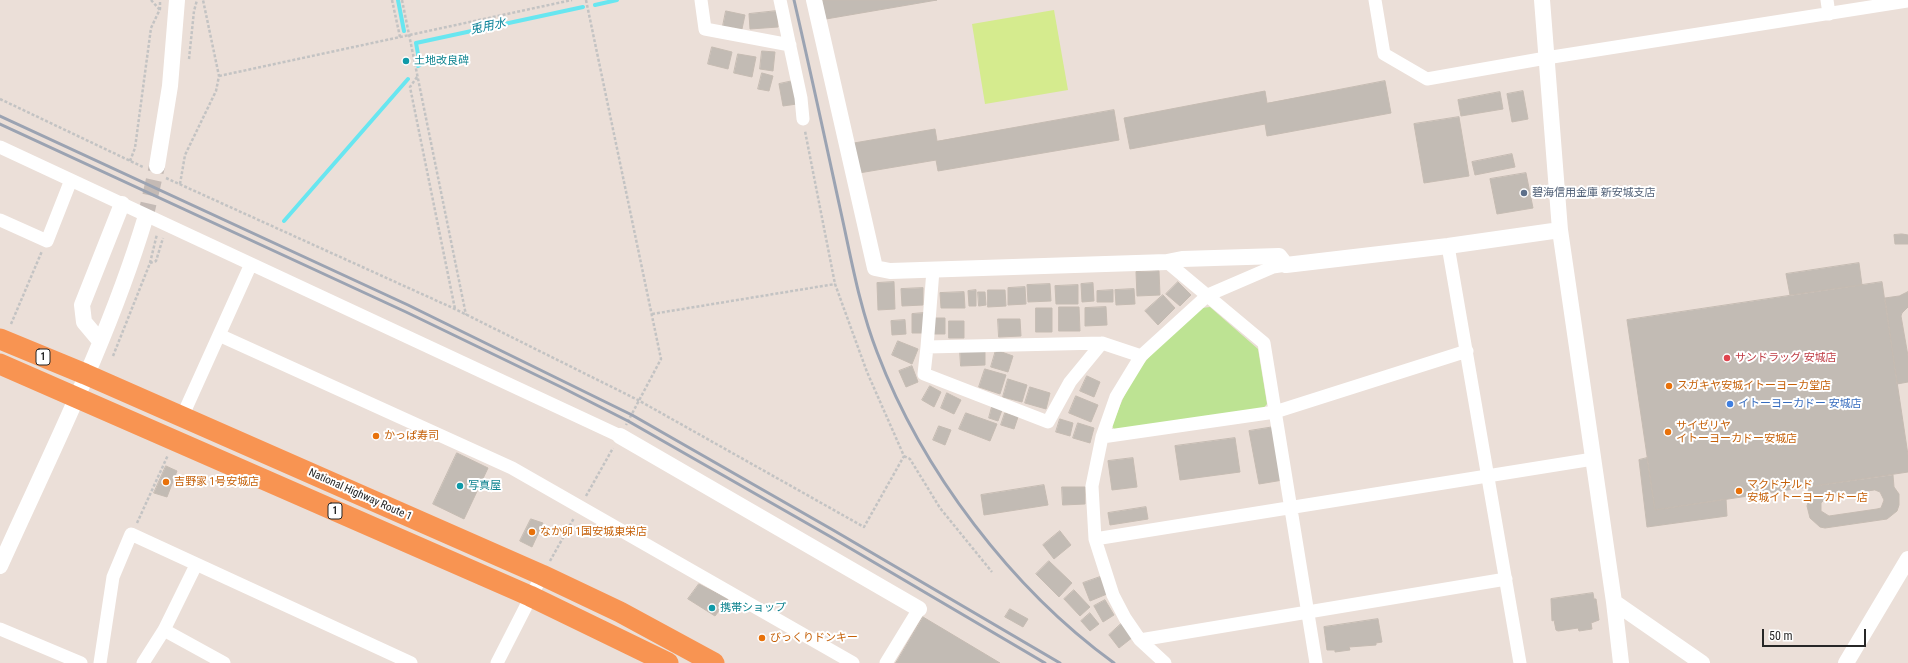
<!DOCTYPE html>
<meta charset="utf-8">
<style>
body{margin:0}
#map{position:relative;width:1908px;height:663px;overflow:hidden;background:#ebdfd8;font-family:"Roboto Condensed",sans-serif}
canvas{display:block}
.scale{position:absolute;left:1762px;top:629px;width:104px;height:18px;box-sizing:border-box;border:2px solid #272727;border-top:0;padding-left:5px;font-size:12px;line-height:14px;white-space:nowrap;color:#272727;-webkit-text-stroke:3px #fff;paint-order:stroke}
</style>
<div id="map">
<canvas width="1908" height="663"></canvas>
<div class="scale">50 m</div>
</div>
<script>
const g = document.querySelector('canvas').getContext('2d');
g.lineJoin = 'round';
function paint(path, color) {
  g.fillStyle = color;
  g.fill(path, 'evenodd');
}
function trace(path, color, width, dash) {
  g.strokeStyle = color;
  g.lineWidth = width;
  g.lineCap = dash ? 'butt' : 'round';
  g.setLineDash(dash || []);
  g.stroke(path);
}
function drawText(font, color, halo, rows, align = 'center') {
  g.font = font + ' "Roboto Condensed","Noto Sans JP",sans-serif';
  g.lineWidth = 4;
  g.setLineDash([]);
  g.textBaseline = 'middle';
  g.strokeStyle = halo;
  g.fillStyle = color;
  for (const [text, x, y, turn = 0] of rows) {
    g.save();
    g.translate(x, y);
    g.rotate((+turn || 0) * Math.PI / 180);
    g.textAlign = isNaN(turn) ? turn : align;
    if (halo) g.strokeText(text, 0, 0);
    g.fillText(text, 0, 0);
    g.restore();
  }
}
paint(new Path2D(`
 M1210 307 1258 349 1267 404 1262 410 1116 432 1112 426C1119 408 1126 389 1137 373 1153 348 1181 328 1202 308Z`), '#bde393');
paint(new Path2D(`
 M1054 10 1068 90 985 104 972 24Z`), '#d5eb8e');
trace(new Path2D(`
 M398 0 404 31
 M595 5 617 0
 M418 66 420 65 416 43 583 7
 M284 221 408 79`), '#68e6f0', 4);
const building = new Path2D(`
 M822 0H937L826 19Z
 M726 11 745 15 742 29 723 26Z
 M777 11 778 27 750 29 749 14Z
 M712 47 732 52 728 69 708 64Z
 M762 51 775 52 773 71 760 69Z
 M738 54 756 57 752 77 734 73Z
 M762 73 773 76 769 91 758 89Z
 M793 81 797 104 783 106 779 84Z
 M1385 81 1391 113 1267 136 1265 124 1130 149 1124 118 1265 91 1267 103Z
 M1523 91 1528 119 1512 122 1507 94Z
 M1500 92 1503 109 1461 116 1458 100Z
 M1114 110 1119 140 938 171 936 160 859 173 854 143 935 129 937 141Z
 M1459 117 1469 176 1424 183 1414 124Z
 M1512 154 1515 167 1475 175 1472 162Z
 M1526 173 1533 208 1497 214 1490 179Z
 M1902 234 1908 235V244H1895L1894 235Z
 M1859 263 1862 285 1790 295 1786 274Z
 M1159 271 1160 295 1137 296 1136 272Z
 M894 282 895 309 878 310 877 283Z
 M1178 282 1191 295 1180 306 1166 294Z
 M1882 282 1908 455V472L1655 510 1627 320Z
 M1093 283 1094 301 1082 302 1081 284Z
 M1050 284 1051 301 1028 302 1027 285Z
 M1078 285V304H1056L1055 286Z
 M1025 287 1026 304 1008 305V288Z
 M923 288V305L902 306 901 289Z
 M1134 289 1135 304 1116 305 1115 290Z
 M976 290V306H969L968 291Z
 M988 290H1005L1006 306 988 307Z
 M1113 290V302H1097V291Z
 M964 292 965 308H941L940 293Z
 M978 292H985L986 305 979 306Z
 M1908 292V307L1902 313 1901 316 1908 356V382L1897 384 1885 298 1899 296Z
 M1163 295 1175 308 1158 325 1145 311Z
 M1059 307H1079L1080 331H1059Z
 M1106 307 1107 325 1085 326V308Z
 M1036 308H1052V332H1036Z
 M924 313 925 333H912V314Z
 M933 318H945V334H933Z
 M998 319H1020L1021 336 999 337Z
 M905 320 906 334 892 335 891 321Z
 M949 321H964V338H949Z
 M898 341 918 349 912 364 892 355Z
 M960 350H985V365L961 366Z
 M996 350 1013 356 1008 372 991 367Z
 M912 366 918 382 906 387 899 371Z
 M985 369 1006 375 1000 394 979 387Z
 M1087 376 1100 382 1094 397 1080 391Z
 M1008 379 1027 385 1022 402 1003 397Z
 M930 386 941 392 934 407 922 400Z
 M1030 387 1050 393 1046 409 1025 403Z
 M947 393 961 400 954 414 941 408Z
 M1076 396 1098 405 1091 422 1069 413Z
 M992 407 1002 410 998 421 989 418Z
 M966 413 997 424 990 441 959 429Z
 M1005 413 1018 417 1014 429 1001 425Z
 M1060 419 1073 423 1070 436 1056 432Z
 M1078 423 1094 428 1090 443 1073 438Z
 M939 426 951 430 945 445 933 440Z
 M1274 427 1283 480 1259 484 1249 431Z
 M1235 438 1240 472 1180 480 1175 446Z
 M457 453 488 468 464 519 433 504Z
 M1133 458 1137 487 1112 490 1108 461Z
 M1647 458 1655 510 1726 499 1727 516 1647 527 1639 460Z
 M166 466 177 471 167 497 154 493Z
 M1893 475 1894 487 1899 494V505L1897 511 1887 519 1825 528 1820 527 1810 518 1807 506 1809 499 1808 487ZM1875 490 1880 492 1884 500 1881 508 1877 509 1829 516 1821 511V503L1826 498Z
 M1044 485 1048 505 984 515 981 495Z
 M1062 487H1085V504L1063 505Z
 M1146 507 1148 519 1110 525 1108 513Z
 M531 519 543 523 532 547 520 541Z
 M1060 531 1071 545 1054 559 1043 545Z
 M1049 561 1072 583 1059 597 1036 574Z
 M1100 577 1107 594 1090 601 1083 583Z
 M699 584 728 599 715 616 688 599Z
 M1074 590 1090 607 1080 616 1064 599Z
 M1593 593 1594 599H1596L1599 620 1591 623 1592 629 1579 631 1578 628 1558 631 1556 630 1554 620 1552 621 1551 599Z
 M1105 600 1114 615 1103 622 1094 606Z
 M1010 609 1028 619 1023 627 1005 617Z
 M1090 613 1099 624 1090 631 1081 621Z
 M923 617 1000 663H896Z
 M1378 619 1382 642 1376 643V645L1349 647 1350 650 1335 652V650H1327L1324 627Z
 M1122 623 1133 637 1119 648 1109 635Z`);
paint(building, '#c2bbb4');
trace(building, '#c5bbb2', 1);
trace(new Path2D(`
 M145 219 157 166`), '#c4bab5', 16, [16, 8]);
trace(new Path2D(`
 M151 0 160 10
 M392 0 400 37
 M402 0 466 315
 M586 0 661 359 626 425
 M189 59 194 11 197 0
 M219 76 572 0
 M417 77 410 87 455 309
 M0 99 143 167
 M130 161 135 148 151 28 160 9V0
 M166 178 455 309 638 400 864 527 904 456 867 372 835 284 805 131
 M180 184 185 155 216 91 219 76 203 0
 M150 263 157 234
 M652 314 835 284
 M11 324 42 251
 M113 356 150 263 156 261 163 238
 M904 456 910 459 940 508 992 572
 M586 496 613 448
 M137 523 168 455
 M550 561 574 518`), '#c3c3c3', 2.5, [3, 2]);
trace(new Path2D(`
 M701 0 705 29 790 45
 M780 0 801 98 803 119
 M1375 0 1384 54 1427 79 1546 58 1908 1
 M1827 0 1829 14
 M0 147 620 436
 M0 220 47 241 71 180
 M1448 246 1520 663
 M1167 262 1264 343 1316 663
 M219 335 512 468 853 663
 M1102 343 1070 382 1048 422 924 374 927 347 1102 343 1141 356
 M927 347 933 270
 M182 417 251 264
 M1102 437 1275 412 1467 351
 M1095 539 1593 459
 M0 629 81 663
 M164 630 224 663
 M1140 640 1506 579
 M100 663 113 577 131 534 411 663
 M143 663 164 630 196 565
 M497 663 542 575
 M886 663 919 609
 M1165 663 1140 640 1125 618 1113 595 1095 539 1092 486 1102 437 1116 397 1141 356 1208 295 1273 267 1286 265`), '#fff', 13);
trace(new Path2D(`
 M814 0 875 268 890 271 1167 262 1182 259 1279 256 1286 265 1448 246 1560 230
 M1542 0 1560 230 1614 602 1621 663
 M157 166 170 86 177 0
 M100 341 84 322 82 305 122 204
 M620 436 919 609
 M0 566C51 453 109 338 145 219
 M1614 602 1702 663
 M1846 663 1908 559`), '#fff', 16);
trace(new Path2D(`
 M0 339 85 374 542 575 620 612 714 663
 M0 364 530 596 668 663`), '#f89452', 21);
trace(new Path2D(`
 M794 0C810 69 825 139 840 208 851 257 859 306 877 352 922 471 1012 589 1114 663
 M0 116 408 305 632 415 833 530 1060 663
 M0 124 406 312 561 387 628 421 831 537 1045 663`), '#9ba3b2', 3);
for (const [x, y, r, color] of [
 [406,61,4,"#0f9aa8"],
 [1524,193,4,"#5c6f8a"],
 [1727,358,4,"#e0444e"],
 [1669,386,4,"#e8710a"],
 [1730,404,4,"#3f7fe0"],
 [1668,432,4,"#e8710a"],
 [376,436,4,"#e8710a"],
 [166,482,4,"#e8710a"],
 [460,486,4,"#0f9aa8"],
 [1739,491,4,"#e8710a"],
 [532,532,4,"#e8710a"],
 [712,608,4,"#0f9aa8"],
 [762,638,4,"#e8710a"]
]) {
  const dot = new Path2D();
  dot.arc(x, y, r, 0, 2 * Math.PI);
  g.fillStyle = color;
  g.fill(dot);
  trace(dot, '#fff', 1.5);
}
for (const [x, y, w] of [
 [43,357,14],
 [335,511,14]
]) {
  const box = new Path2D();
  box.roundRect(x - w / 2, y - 8, w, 16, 3);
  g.fillStyle = '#fff';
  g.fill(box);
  trace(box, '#272727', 1);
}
drawText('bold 10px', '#272727', null, [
 ["1",43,357],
 ["1",335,511]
]);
drawText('11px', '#0d838f', '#fff', [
 ["土地改良碑",414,61],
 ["写真屋",468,486],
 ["携帯ショップ",720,608]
], 'left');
drawText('11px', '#4e5e75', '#fff', [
 ["碧海信用金庫 新安城支店",1532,193]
], 'left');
drawText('11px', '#be3a42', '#fff', [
 ["サンドラッグ 安城店",1735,358]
], 'left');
drawText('11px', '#c56008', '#fff', [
 ["スガキヤ安城イトーヨーカ堂店",1677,386],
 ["サイゼリヤ",1676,426],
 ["イトーヨーカドー安城店",1676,439],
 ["かっぱ寿司",384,436],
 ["吉野家 1号安城店",174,482],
 ["マクドナルド",1747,485],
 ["安城イトーヨーカドー店",1747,498],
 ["なか卯 1国安城東栄店",540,532],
 ["びっくりドンキー",770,638]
], 'left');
drawText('11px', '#366cbe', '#fff', [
 ["イトーヨーカドー 安城店",1738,404]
], 'left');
drawText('11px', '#272727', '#fff', [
 ["National Highway Route 1",360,495,24]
]);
drawText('italic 12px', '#0b8298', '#fff', [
 ["兎用水",488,27,-12]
]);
</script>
